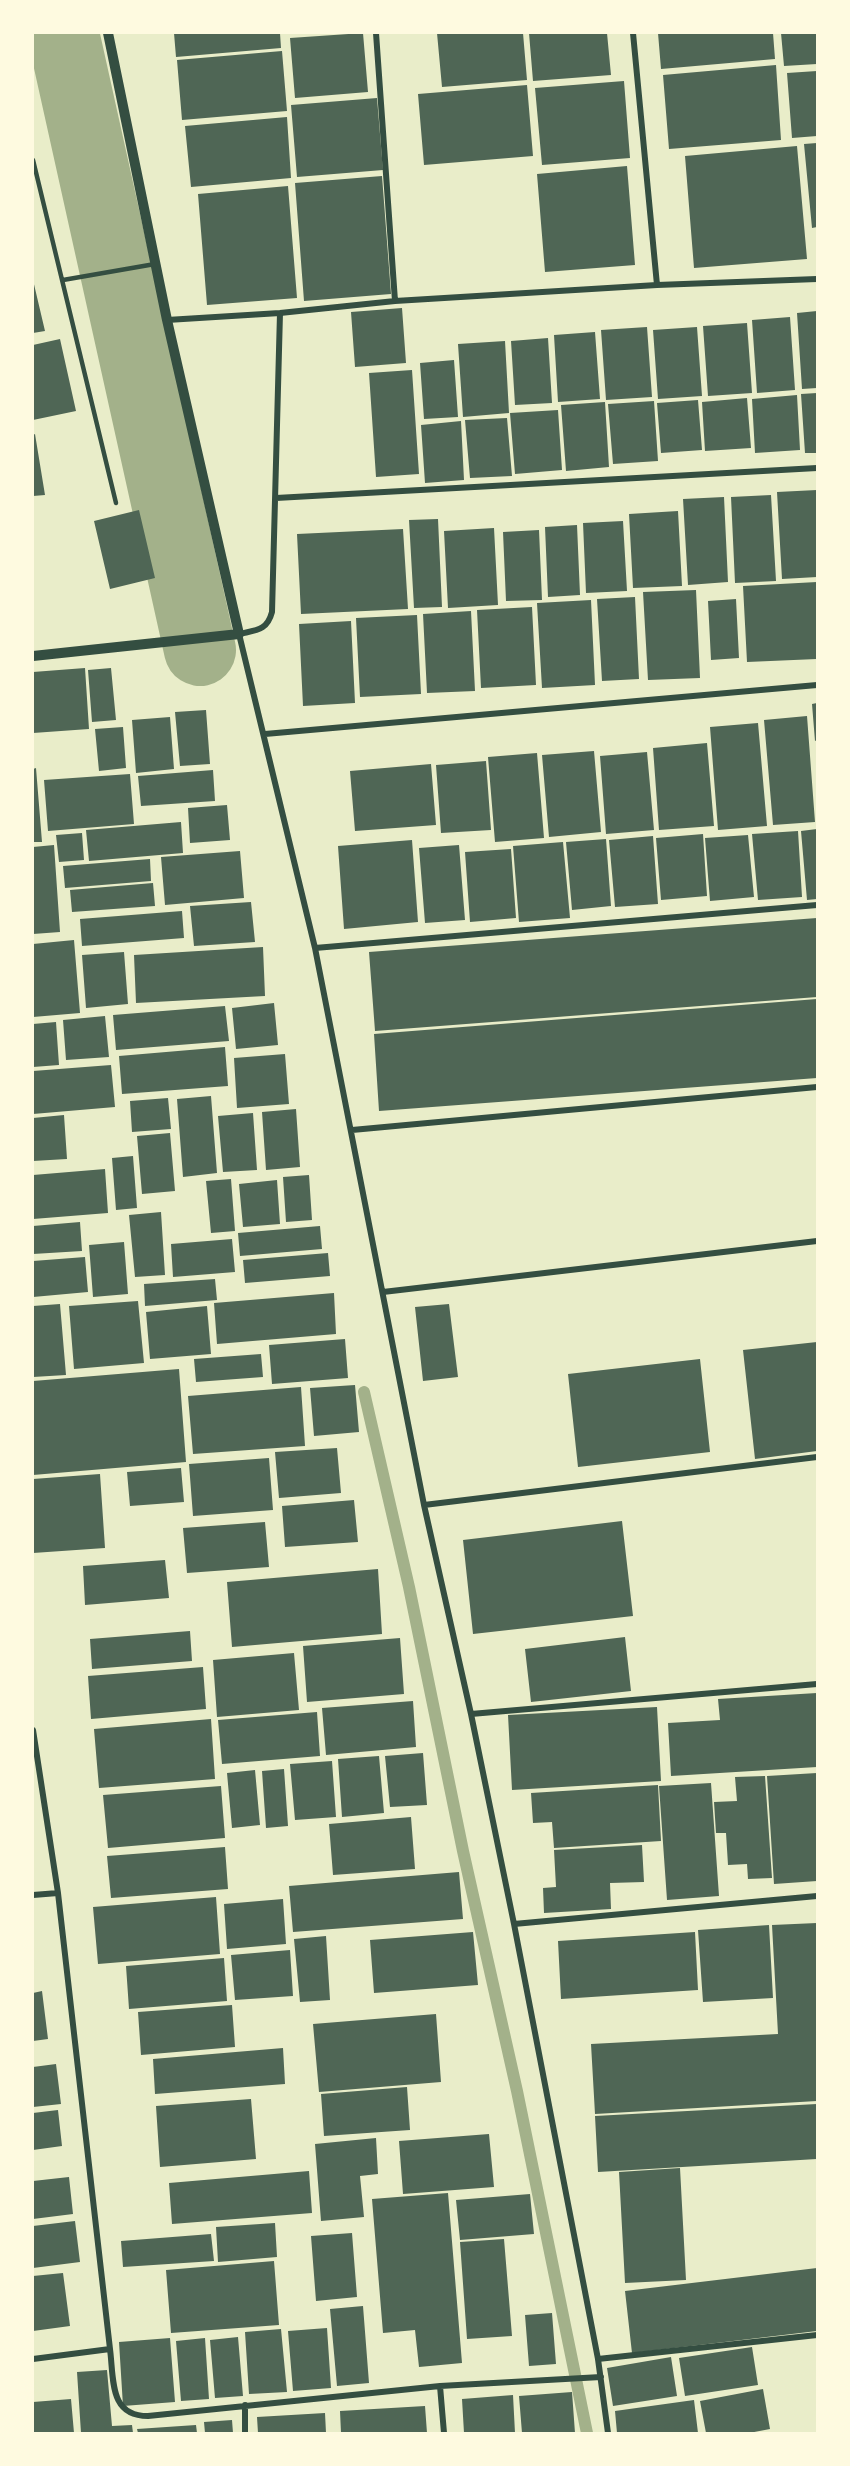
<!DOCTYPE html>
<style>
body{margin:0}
#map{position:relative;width:850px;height:2466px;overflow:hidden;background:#e9edc9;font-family:Helvetica,sans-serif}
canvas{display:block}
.frame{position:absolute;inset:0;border:34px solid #fefae0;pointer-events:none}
</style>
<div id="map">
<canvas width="850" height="2466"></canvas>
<div class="frame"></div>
</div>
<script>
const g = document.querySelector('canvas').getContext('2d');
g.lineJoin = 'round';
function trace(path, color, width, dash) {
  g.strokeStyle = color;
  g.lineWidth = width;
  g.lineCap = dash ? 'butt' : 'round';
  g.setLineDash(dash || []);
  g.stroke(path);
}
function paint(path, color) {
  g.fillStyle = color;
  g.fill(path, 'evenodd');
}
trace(new Path2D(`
 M364 1392 409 1587 463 1851 517 2091 587 2433`), '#a3b18a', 12);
trace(new Path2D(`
 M63 33 200 650`), '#a3b18a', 72);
paint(new Path2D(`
 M174 33H280L281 48 176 57Z
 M363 33 368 92 295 98 290 38Z
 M437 33H523L527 80 442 87Z
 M529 33H607L611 75 533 81Z
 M658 33H773L775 59 661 69Z
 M781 33H817V64L784 66Z
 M282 51 287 111 182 120 177 60Z
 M776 65 781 140 669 149 663 75Z
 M817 71V136L792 138 787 73Z
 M624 81 630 158 542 165 535 88Z
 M527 85 533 156 424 165 418 94Z
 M377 98 383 170 297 177 291 105Z
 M287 117 291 178 191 187 185 126Z
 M817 143V227L812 228 804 144Z
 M797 146 807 259 694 268 685 156Z
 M627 166 635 265 545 272 537 174Z
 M382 176 391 294 304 301 295 183Z
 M288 186 297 298 207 305 198 194Z
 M33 280 45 331 33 333Z
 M402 308 406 363 355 367 351 312Z
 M817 311V388L802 389 797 313Z
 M790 317 795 390 757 393 752 320Z
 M747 323 752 393 708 396 703 326Z
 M647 327 652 397 606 400 601 330Z
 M697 327 702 396 658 399 653 330Z
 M595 332 600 399 558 402 554 335Z
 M548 338 552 403 515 405 511 341Z
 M60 339 76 411 33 420V345Z
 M505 341 509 413 463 417 458 344Z
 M454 360 458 417 424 419 420 363Z
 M412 370 419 474 376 477 369 373Z
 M817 393V453H805L801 394Z
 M797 395 800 450 755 453 752 399Z
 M747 398 751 448 705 451 702 402Z
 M698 400 702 450 661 453 657 403Z
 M654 401 658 461 613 464 608 404Z
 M605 402 609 467 566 471 561 405Z
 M558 410 562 470 515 474 510 413Z
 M507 418 512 476 470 478 465 420Z
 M461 421 464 480 425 483 421 425Z
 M35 434 45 495 33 496V435Z
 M817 490V577L782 579 777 492Z
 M771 495 776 581 735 583 731 497Z
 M724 497 728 582 688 585 683 499Z
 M139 510 155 578 110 589 94 521Z
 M678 511 682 586 633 588 629 514Z
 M438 519 442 607 414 608 409 520Z
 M623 521 627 591 586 593 583 523Z
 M577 525 580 595 548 597 545 527Z
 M494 528 498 605 448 608 444 531Z
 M403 529 408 609 301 614 297 534Z
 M539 530 542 600 506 601 503 532Z
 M817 582V659L747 662 743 586Z
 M696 590 700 678 648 680 643 592Z
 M635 597 639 679 602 681 597 599Z
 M736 599 739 658 711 660 708 601Z
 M591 600 595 685 542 688 537 603Z
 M532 607 536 685 481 688 477 610Z
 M471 611 475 691 427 693 423 614Z
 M417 615 421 694 360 697 356 618Z
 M351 621 355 703 303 706 299 624Z
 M85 668 89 729 33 733V672Z
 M111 668 116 720 92 722 88 670Z
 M817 703V740L815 741 812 704Z
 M206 710 210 764 180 766 175 712Z
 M807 716 815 822 773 825 764 720Z
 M170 717 174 769 136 773 132 720Z
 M758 723 767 826 718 830 710 727Z
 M123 727 126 768 99 771 95 729Z
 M707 743 714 826 659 830 653 748Z
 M594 751 601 832 549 837 542 755Z
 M647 752 654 830 606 834 600 756Z
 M537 753 544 838 495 842 488 757Z
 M486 761 491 830 441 833 436 765Z
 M431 764 436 825 355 831 350 771Z
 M36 768 42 842H33V769Z
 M213 770 215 801 141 806 138 776Z
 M130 774 134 824 48 831 44 780Z
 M227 805 230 840 190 843 188 808Z
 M181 822 183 853 89 861 86 830Z
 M817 829V899L807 900 801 831Z
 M798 831 802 897 758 900 752 834Z
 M82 833 84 860 59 862 56 835Z
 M703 834 707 896 661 900 656 838Z
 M748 835 754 897 710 901 705 838Z
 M653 836 658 904 615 907 609 840Z
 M606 839 611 906 572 910 566 842Z
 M412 840 418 922 344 929 338 846Z
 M563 842 570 918 519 922 513 846Z
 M54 845 60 932 33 934V847Z
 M459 845 465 920 425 923 419 848Z
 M511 849 516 918 470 922 465 852Z
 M240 851 244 898 165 905 161 857Z
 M150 859 151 881 65 888 63 866Z
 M153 883 155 906 72 912 70 890Z
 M251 902 255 942 194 946 190 906Z
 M182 911 184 938 82 946 80 919Z
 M817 918V997L375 1031 369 952Z
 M74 940 80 1013 33 1017V944Z
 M263 947 265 996 136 1003 134 955Z
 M124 952 128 1004 86 1008 82 955Z
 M817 999V1078L379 1111 374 1034Z
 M274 1003 278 1045 236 1049 232 1008Z
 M225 1006 229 1041 116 1050 113 1015Z
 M105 1016 109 1057 66 1060 63 1020Z
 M56 1022 59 1065 33 1067V1024Z
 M225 1047 228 1086 122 1094 119 1056Z
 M285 1054 289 1104 237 1108 234 1058Z
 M111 1065 115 1107 33 1114V1071Z
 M211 1096 217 1173 183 1177 177 1099Z
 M168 1098 171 1129 132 1132 130 1101Z
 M296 1109 300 1167 266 1170 262 1112Z
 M253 1113 257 1170 223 1172 218 1116Z
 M64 1115 67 1159 33 1161V1118Z
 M170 1133 175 1191 142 1194 137 1136Z
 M133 1156 137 1208 116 1210 112 1158Z
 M105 1169 108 1213 33 1219V1175Z
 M309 1175 312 1220 286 1222 283 1177Z
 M231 1179 235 1231 211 1233 206 1181Z
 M277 1180 280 1224 243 1227 239 1184Z
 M161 1212 165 1275 135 1277 129 1215Z
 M80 1222 82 1251 33 1254V1226Z
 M320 1226 322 1249 240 1256 238 1233Z
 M232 1239 235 1272 173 1277 171 1244Z
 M124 1242 128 1294 93 1297 89 1245Z
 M328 1253 330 1276 245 1283 243 1260Z
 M85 1257 88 1292 33 1297V1261Z
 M215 1279 217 1300 145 1306 144 1284Z
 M334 1293 336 1334 217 1344 214 1303Z
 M138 1301 144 1363 74 1369 69 1306Z
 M60 1304 66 1375 33 1377V1306Z
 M449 1304 458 1377 423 1381 415 1307Z
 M207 1306 211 1354 150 1359 146 1312Z
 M345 1339 348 1378 272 1384 269 1345Z
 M817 1342V1451L755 1459 743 1350Z
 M261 1354 263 1377 196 1382 194 1359Z
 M700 1359 710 1452 578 1467 568 1374Z
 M179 1369 186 1462 33 1475V1381Z
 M355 1385 359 1432 314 1436 310 1388Z
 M301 1387 305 1446 193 1454 188 1396Z
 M337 1448 341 1493 279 1498 275 1452Z
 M269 1458 273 1510 193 1516 189 1464Z
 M181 1468 184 1502 130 1506 127 1472Z
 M100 1474 105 1548 33 1553V1479Z
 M354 1500 358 1542 285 1547 282 1506Z
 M622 1521 633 1616 473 1634 463 1540Z
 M265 1522 269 1567 187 1573 183 1528Z
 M165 1560 169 1598 85 1605 83 1566Z
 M378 1569 382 1634 232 1647 227 1582Z
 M190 1631 192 1661 92 1669 90 1639Z
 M625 1637 631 1691 531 1702 525 1649Z
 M400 1638 404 1694 307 1702 303 1646Z
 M294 1653 299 1710 217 1717 213 1660Z
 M203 1667 206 1709 91 1719 88 1676Z
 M817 1693V1767L671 1776 668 1723 720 1720 718 1699Z
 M413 1701 416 1747 326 1755 322 1708Z
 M657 1707 661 1781 512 1790 508 1715Z
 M317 1712 320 1756 222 1764 218 1720Z
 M211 1719 215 1779 99 1788 94 1729Z
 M423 1753 427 1805 390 1807 385 1756Z
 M379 1756 384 1813 342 1817 338 1759Z
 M332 1761 336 1817 295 1820 290 1764Z
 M284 1769 288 1826 266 1828 262 1771Z
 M255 1770 260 1825 232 1828 227 1773Z
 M817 1773V1881L774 1884 767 1776Z
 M765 1776 772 1878 748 1879 747 1864 728 1865 726 1833H716L714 1802 737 1801 735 1777Z
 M711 1783 719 1896 667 1900 659 1786Z
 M658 1785 661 1841 554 1848 552 1822 533 1823 531 1793Z
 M221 1786 225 1838 108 1848 103 1795Z
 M411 1817 415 1869 333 1875 329 1824Z
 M642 1845 644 1882 610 1883 611 1909 544 1913 543 1888 556 1887 554 1850Z
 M225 1847 228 1889 111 1898 107 1856Z
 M459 1872 463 1919 293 1932 289 1886Z
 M216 1897 220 1954 98 1964 93 1907Z
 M283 1899 286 1944 227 1949 224 1904Z
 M817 1923V2101L595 2114 591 2044 778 2034 772 1925Z
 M769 1925 773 1998 703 2002 698 1930Z
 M473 1932 478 1985 374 1993 370 1940Z
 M695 1932 698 1990 561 1999 558 1941Z
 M326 1936 330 2000 300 2002 294 1939Z
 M290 1950 293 1996 235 2000 231 1955Z
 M224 1958 227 2001 129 2009 126 1966Z
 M42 1991 48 2039 33 2041V1993Z
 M232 2005 235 2047 141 2055 138 2012Z
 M436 2014 441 2082 319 2092 313 2024Z
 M283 2048 285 2084 155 2094 153 2059Z
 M56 2064 61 2104 33 2107V2067Z
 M407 2087 410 2130 324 2136 321 2094Z
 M251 2099 256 2159 160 2167 156 2106Z
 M817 2104V2159L598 2172 595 2116Z
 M58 2110 62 2146 33 2150V2113Z
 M489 2134 494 2187 403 2194 399 2141Z
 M376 2138 378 2174 360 2176 364 2217 321 2221 315 2144Z
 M680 2168 686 2280 625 2283 619 2172Z
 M309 2171 312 2213 172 2224 169 2183Z
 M69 2177 73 2214 33 2219V2181Z
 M448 2193 462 2363 419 2367 415 2330 383 2333 372 2199Z
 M530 2194 534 2234 460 2240 456 2200Z
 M75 2221 80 2262 33 2268V2226Z
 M275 2223 277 2257 218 2262 216 2227Z
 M352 2233 357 2297 316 2301 311 2236Z
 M211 2234 214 2261 123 2267 121 2241Z
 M504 2239 512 2336 467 2339 460 2242Z
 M274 2261 279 2325 171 2333 166 2270Z
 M817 2268V2331L632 2353 625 2291Z
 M63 2273 70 2326 33 2331V2276Z
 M363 2306 369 2383 337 2386 330 2309Z
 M552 2313 556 2364 529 2366 525 2315Z
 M327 2328 331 2388 293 2391 288 2331Z
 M281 2329 287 2392 249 2394 245 2332Z
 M238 2337 243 2396 215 2398 210 2340Z
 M170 2338 175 2402 123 2406 119 2342Z
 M205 2338 209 2399 181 2401 176 2341Z
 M752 2347 758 2385 685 2396 679 2358Z
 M671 2357 677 2396 613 2406 607 2368Z
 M107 2370 112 2426 132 2425 133 2433H81L77 2372Z
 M763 2389 770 2429 749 2433H706L700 2401Z
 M572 2392 575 2433H522L519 2396Z
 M513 2395 515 2433H464L462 2399Z
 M71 2399 74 2433H33V2402Z
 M694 2400 698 2433H617L615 2411Z
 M425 2406 427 2433H341L340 2411Z
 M325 2413 326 2433H258L257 2417Z
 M232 2420 233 2433H205L204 2422Z
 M196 2425 197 2433H138L137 2429Z`), '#4f6655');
trace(new Path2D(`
 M33 160 116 503
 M63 280 155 264`), '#344e41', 4.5);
trace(new Path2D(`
 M376 33 395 301
 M633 33 657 285
 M280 313 272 612C267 631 256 630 239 634L315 948 424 1505 471 1714 514 1924 598 2359 608 2433
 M167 320 280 313 395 301 657 285 817 279
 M276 498 817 468
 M265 734 817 685
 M315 948 817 905
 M352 1130 817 1087
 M383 1292 817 1241
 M424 1505 817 1457
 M471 1714 817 1684
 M33 1730 58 1893 110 2349C114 2380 109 2416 148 2416L440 2386 601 2377
 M33 1895 58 1893
 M514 1924 817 1896
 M33 2359 110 2349
 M598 2359 817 2335
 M440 2386 444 2433
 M245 2433V2405`), '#344e41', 6);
trace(new Path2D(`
 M33 656 239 634 167 320 108 33`), '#344e41', 10);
</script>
